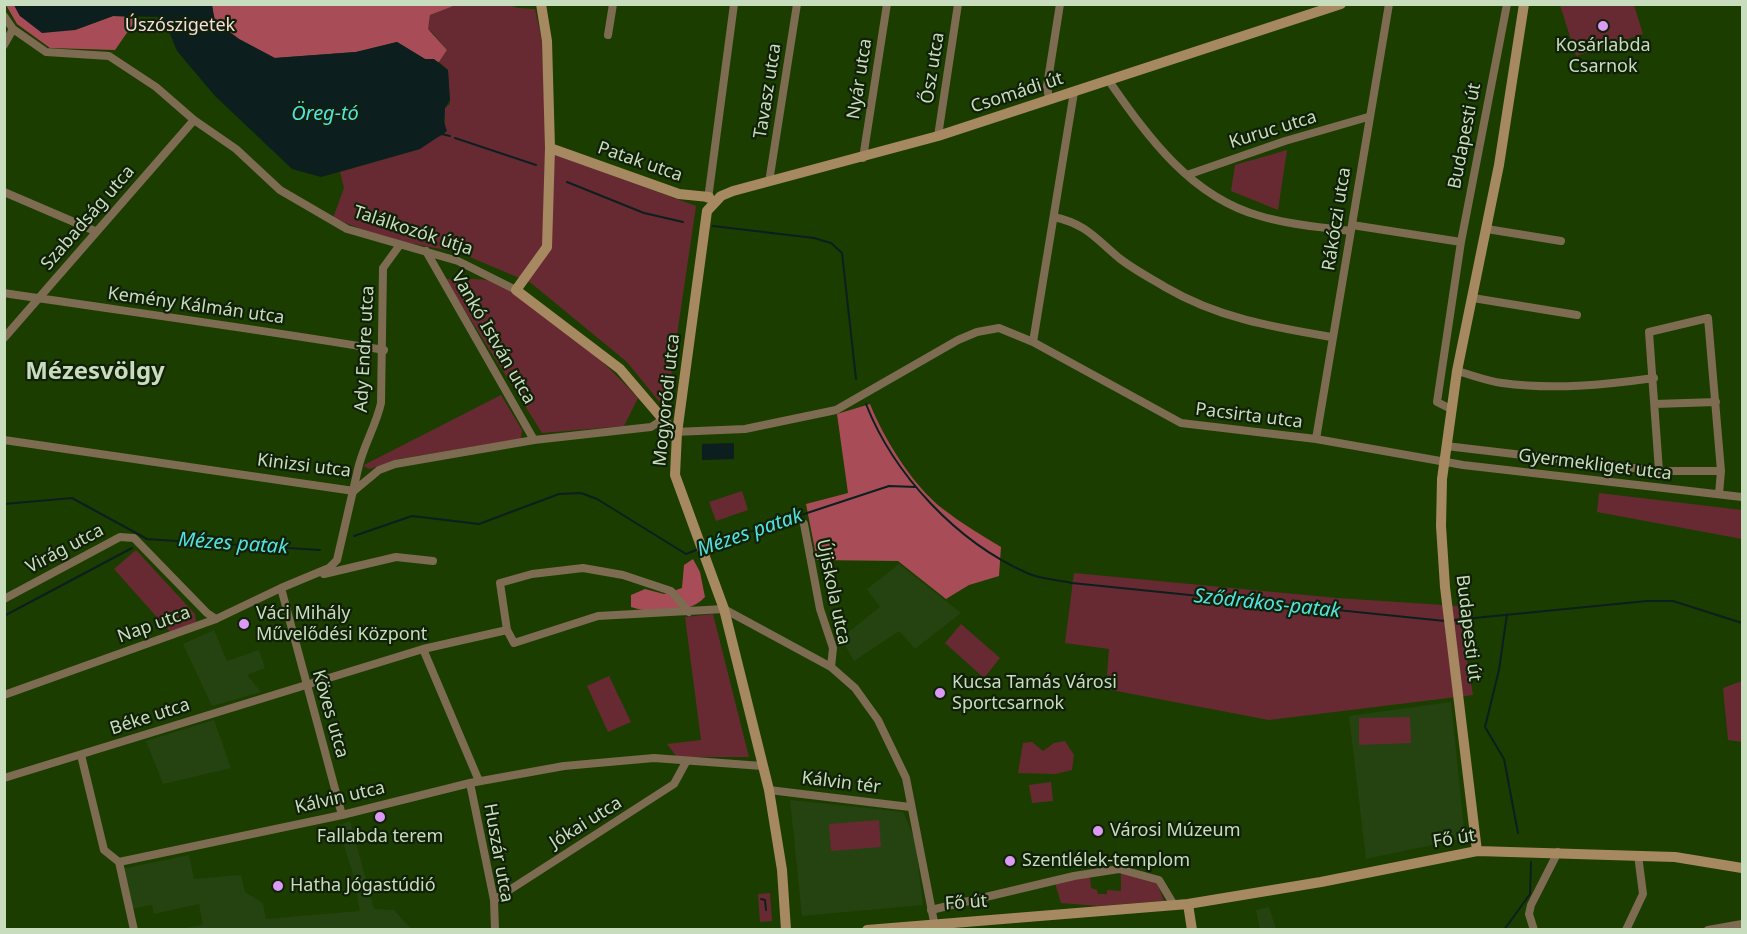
<!DOCTYPE html>
<meta charset="utf-8">
<style>
body{margin:0}
#map{position:relative;width:1747px;height:934px;overflow:hidden;background:#1b3d00;font-family:"Noto Sans",sans-serif}
canvas{display:block}
.frame{position:absolute;inset:0;border:6px solid #c8ddbe;pointer-events:none}
</style>
<div id="map">
<canvas width="1747" height="934"></canvas>
<div class="frame"></div>
</div>
<script>
const g = document.querySelector('canvas').getContext('2d');
g.lineJoin = 'round';
function paint(path, color) {
  g.fillStyle = color;
  g.fill(path, 'evenodd');
}
function trace(path, color, width, dash) {
  g.strokeStyle = color;
  g.lineWidth = width;
  g.lineCap = dash ? 'butt' : 'round';
  g.setLineDash(dash || []);
  g.stroke(path);
}
function drawText(font, color, halo, rows, align = 'center') {
  g.font = font + ' "Noto Sans",sans-serif';
  g.lineWidth = 4.5;
  g.setLineDash([]);
  g.textBaseline = 'middle';
  g.strokeStyle = halo;
  g.fillStyle = color;
  for (const [text, x, y, turn = 0] of rows) {
    g.save();
    g.translate(x, y);
    g.rotate((+turn || 0) * Math.PI / 180);
    g.textAlign = isNaN(turn) ? turn : align;
    if (halo) g.strokeText(text, 0, 0);
    g.fillText(text, 0, 0);
    g.restore();
  }
}
paint(new Path2D(`
 M899 564 961 613 915 649 899 631 854 661 841 638 880 607 867 589Z
 M214 630 227 661 259 650 265 668 247 675 261 692 212 706 183 644Z
 M1451 702 1465 838 1366 859 1349 716Z
 M214 720 231 768 163 784 146 741Z
 M790 800 903 812 915 839 923 905 802 916Z
 M350 821 374 909 394 910 411 929H179L203 925 199 904 154 914 152 905 130 909 121 869 189 855 194 879 241 875 245 892 263 903 266 919 360 911 354 878 338 825Z
 M1269 907 1276 929H1260L1256 910Z`), '#254310');
paint(new Path2D(`
 M456 5H509L518 8 535 9 542 41 546 151 696 206 666 410 627 362 531 283 458 252 386 239 333 218 344 188 340 172 420 149 427 142 445 134V108L450 104 448 70 439 62 447 50 431 31 325 7 429 24 430 15Z
 M1560 5H1634L1643 34 1576 56Z
 M1287 150 1278 210 1231 191 1235 165Z
 M445 279C458 280 473 278 486 280 523 285 612 368 638 398L624 426 542 433Z
 M501 395 522 430 521 439 398 459 370 469 365 467 364 465Z
 M742 491 748 510 716 521 709 502Z
 M1599 493 1742 510V539L1597 512Z
 M136 550 195 614 196 622 171 633 114 569Z
 M1074 573 1337 598 1458 606 1473 695 1269 720 1106 689 1109 649 1065 643Z
 M713 614 714 618 749 757H677L667 744 701 740 685 617Z
 M961 624 1000 658 984 678 945 643Z
 M609 676 631 722 608 732 587 686Z
 M1742 681V742L1728 740 1723 688Z
 M1410 717 1411 743 1359 745V718Z
 M1065 741 1074 755 1072 770 1055 774 1018 773 1023 743 1032 742 1043 751 1054 743Z
 M1051 782 1053 801 1032 803 1029 785Z
 M879 820 881 847 831 851 829 824Z
 M1121 872 1157 883 1164 901 1098 906 1061 903 1055 883 1090 875 1091 888 1097 890 1098 894H1107V890L1121 891Z
 M770 893 772 921 760 922 758 894Z`), '#682a32');
paint(new Path2D(`
 M6 5H14L20 16 75 30 113 16 138 17 115 50 50 48 17 24Z
 M212 5H456L430 15 428 29 447 50 439 62 425 59 397 42 356 52 274 58 239 39 214 21Z
 M870 404C884 439 913 486 943 509 961 523 981 535 1001 547L999 576 969 585 946 599 898 561 817 560 806 504 848 493 837 414Z
 M693 559 700 572 705 597C689 615 653 614 631 607V595L645 589 664 594 682 588 684 565Z`), '#a84d57');
paint(new Path2D(`
 M14 5H212L215 21 239 39 275 58 356 52 397 42 425 59H434L448 70 450 100 445 108 444 122 447 131 420 149 321 177 292 169 215 96 177 51 163 17 113 16 75 30 42 33 20 16Z
 M734 443V459L702 460V444Z`), '#0c1f1e');
trace(new Path2D(`
 M442 134 450 136
 M455 138 536 165
 M567 182 644 213 683 222
 M713 226 814 238 831 243 842 253 856 379
 M866 404C894 475 957 542 1027 573 1040 579 1058 580 1072 583L1445 621
 M4 504 72 498 147 539
 M354 536 412 516 479 524 559 494 581 493 597 499 686 554 699 549
 M146 539 320 550
 M704 547 889 486 916 487
 M1507 614 1499 670 1485 727 1504 759 1518 833
 M4 616 132 548
 M1454 620 1647 601H1673L1742 623
 M761 899 765 900 766 910
 M1504 930 1530 894 1531 862`), '#0c1f1e', 2);
trace(new Path2D(`
 M4 16 13 29 46 52 109 56 156 87 194 120 236 149 280 190 347 229 458 261 516 290
 M608 35 613 4
 M4 45 13 29
 M1109 81C1148 137 1191 197 1260 216 1290 225 1321 227 1351 231
 M1049 99 1047 86 1060 4
 M938 136 958 4
 M863 158 887 4
 M1187 175 1285 141 1368 117
 M769 182 797 4
 M4 192 95 231
 M708 199 734 4
 M1054 217C1086 224 1095 238 1119 258 1133 269 1150 278 1165 287 1218 318 1272 327 1331 337
 M1352 225 1461 242
 M1487 229 1561 241
 M426 251 534 440
 M4 293C131 312 257 329 384 350
 M1473 298 1577 315
 M4 338 194 120
 M1033 342 1074 92
 M1457 371C1472 375 1487 381 1502 383 1553 390 1604 385 1654 378
 M1655 404 1716 402
 M1451 409 1437 402 1461 242 1507 4
 M674 432 745 429 836 410 958 340 977 332 999 328 1033 342 1181 423 1316 439 1463 465 1742 497
 M1316 439 1389 4
 M4 440 354 491
 M1446 446 1659 471H1721
 M1659 471 1649 332 1708 318 1721 471 1719 494
 M355 490 379 470 395 464 534 440 651 427 662 420
 M804 524 820 609 833 648 831 667
 M324 574 396 557 433 561
 M281 588 342 815
 M4 599 120 537 134 538 207 613 216 619
 M689 612 671 591 623 575 583 568 532 574 500 583 507 630 514 643 598 616 724 609 831 667 855 688 878 720 906 778 935 927
 M423 649 479 781
 M4 695 216 619 281 588 329 568 337 560C344 530 351 499 358 469 363 446 376 426 381 403L383 268 399 246
 M81 755 104 850 119 862 342 815 470 783 564 766 654 758 762 766
 M4 778 423 649 507 630
 M470 783 494 900 495 930
 M769 790 910 807
 M119 862 134 930
 M494 900 674 784 686 762
 M931 910 1074 876 1119 869 1159 880 1174 905
 M1534 930 1529 914 1531 905 1558 852
 M1626 930 1643 894 1638 855
 M1708 930 1742 924`), '#7d6b52', 8);
trace(new Path2D(`
 M541 4 547 41 550 148 547 247 516 290 620 369 673 431
 M550 148 679 194 709 197
 M1477 851 1445 587 1441 526 1442 479 1457 371 1499 165 1524 4
 M1188 904 1192 930
 M786 930 782 870 769 790 724 609 675 475 677 433 707 211 721 196 733 191 938 136 1341 4
 M867 930 1188 904 1321 882 1477 851 1675 857 1742 868`), '#a68961', 10);
for (const [x, y, r, color] of [
 [1603,26,6,"#da9af6"],
 [244,624,6,"#da9af6"],
 [940,693,6,"#da9af6"],
 [380,817,6,"#da9af6"],
 [1098,831,6,"#da9af6"],
 [1010,861,6,"#da9af6"],
 [278,886,6,"#da9af6"]
]) {
  const dot = new Path2D();
  dot.arc(x, y, r, 0, 2 * Math.PI);
  g.fillStyle = color;
  g.fill(dot);
  trace(dot, '#112008', 2);
}
drawText('18px', '#f8ddde', '#112008', [
 ["Úszószigetek",180,26]
]);
drawText('18px', '#c8ddbe', '#112008', [
 ["Kosárlabda",1603,46,"center"],
 ["Csarnok",1603,67,"center"],
 ["Váci Mihály",256,614],
 ["Művelődési Központ",256,635],
 ["Kucsa Tamás Városi",952,683],
 ["Sportcsarnok",952,704],
 ["Városi Múzeum",1110,831],
 ["Fallabda terem",380,837,"center"],
 ["Szentlélek-templom",1022,861],
 ["Hatha Jógastúdió",290,886]
], 'left');
drawText('18px', '#c8ddbe', '#112008', [
 ["Ősz utca",933,68,-81],
 ["Nyár utca",860,79,-81],
 ["Tavasz utca",768,91,-81],
 ["Csomádi út",1017,93,-18],
 ["Kuruc utca",1273,130,-17],
 ["Budapesti út",1465,136,-79],
 ["Patak utca",640,162,19],
 ["Szabadság utca",88,218,-49],
 ["Rákóczi utca",1337,219,-81],
 ["Találkozók útja",413,231,18],
 ["Kemény Kálmán utca",196,306,8],
 ["Vankó István utca",493,338,60],
 ["Ady Endre utca",365,349,-87],
 ["Mogyoródi utca",667,400,-84],
 ["Pacsirta utca",1249,416,7],
 ["Gyermekliget utca",1595,465,7],
 ["Kinizsi utca",304,466,7],
 ["Virág utca",65,549,-28],
 ["Újiskola utca",833,592,78],
 ["Nap utca",154,625,-20],
 ["Budapesti út",1468,628,83],
 ["Köves utca",330,714,74],
 ["Béke utca",150,717,-18],
 ["Kálvin tér",841,783,7],
 ["Kálvin utca",340,798,-13],
 ["Jókai utca",586,823,-32],
 ["Fő út",1454,839,-9],
 ["Huszár utca",498,853,80],
 ["Fő út",966,903,-4]
]);
drawText('italic 20px', '#53e2e2', '#112008', [
 ["Öreg-tó",325,114],
 ["Mézes patak",750,533,-19],
 ["Mézes patak",233,544,4],
 ["Sződrákos-patak",1267,604,6]
]);
drawText('bold 24px', '#c8ddbe', '#112008', [
 ["Mézesvölgy",95,372]
]);
</script>
